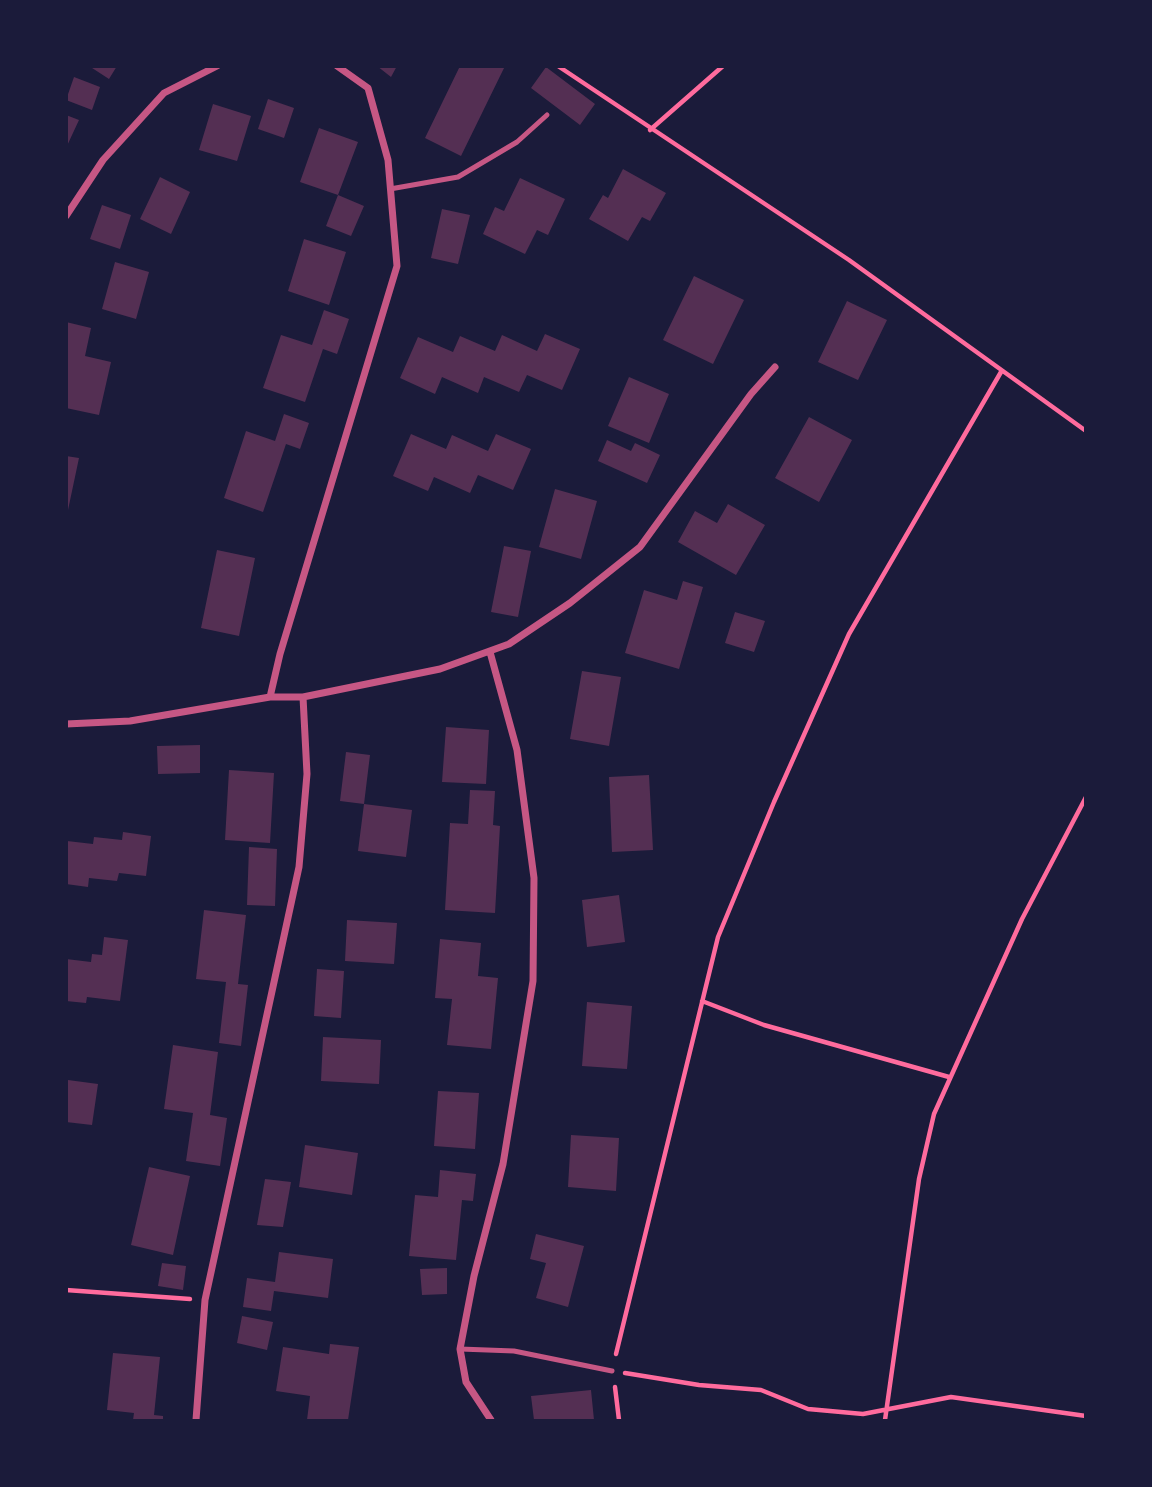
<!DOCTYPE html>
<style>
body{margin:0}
#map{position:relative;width:1152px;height:1487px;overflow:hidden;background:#1b1b3a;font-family:Barlow,sans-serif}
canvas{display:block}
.frame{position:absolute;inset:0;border:68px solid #1b1b3a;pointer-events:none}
</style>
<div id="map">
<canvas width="1152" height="1487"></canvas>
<div class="frame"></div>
</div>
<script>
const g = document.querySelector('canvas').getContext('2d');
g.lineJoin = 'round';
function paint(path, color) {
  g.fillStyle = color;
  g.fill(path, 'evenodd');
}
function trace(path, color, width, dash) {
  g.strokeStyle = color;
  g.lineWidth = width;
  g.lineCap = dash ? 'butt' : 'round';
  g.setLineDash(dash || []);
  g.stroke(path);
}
paint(new Path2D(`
 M89 66H117L109 79Z
 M377 66H397L391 77Z
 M460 66H505L461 156 425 138Z
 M546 67 595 104 580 125 531 88Z
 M74 77 100 87 92 110 66 100Z
 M268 99 294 108 284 138 258 129Z
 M213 104 251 116 237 161 199 150Z
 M66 115 79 120 66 148Z
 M319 128 358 142 338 195 300 182Z
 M623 169 666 193 650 221 642 217 628 241 589 219 603 195 608 198Z
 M160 177 190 192 171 234 140 219Z
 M520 178 565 199 548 235 537 230 525 254 483 234 495 207 504 211Z
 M338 195 364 206 351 236 326 226Z
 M102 205 131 215 120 249 90 239Z
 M442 209 470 215 458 264 431 258Z
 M304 239 346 252 329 305 288 291Z
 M115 262 149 272 136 319 102 309Z
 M694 276 744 300 713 364 663 340Z
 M847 301 887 320 858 380 818 362Z
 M324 310 349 319 337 354 323 349 305 402 263 388 281 335 312 345Z
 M66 322 91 328 85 356 111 362 99 415 66 408Z
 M545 334 580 349 562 390 527 375 519 392 484 377 478 393 442 377 435 394 400 378 418 337 453 352 460 336 495 351 502 335 537 351Z
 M629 377 669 394 649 443 608 426Z
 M284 414 309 423 300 449 286 444 263 512 224 498 246 431 275 441Z
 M809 417 852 440 819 502 775 478Z
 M411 434 446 449 452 435 488 451 496 434 531 449 513 490 478 475 470 493 434 477 428 491 393 476Z
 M607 440 631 451 635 443 660 455 647 483 598 461Z
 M66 456 79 458 68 510H66Z
 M555 489 597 501 581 559 539 547Z
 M728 504 765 525 736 575 678 542 695 511 717 523Z
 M504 546 531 551 518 617 491 612Z
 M217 550 255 558 239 636 201 628Z
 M683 581 703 587 679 669 625 653 644 590 677 600Z
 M735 612 765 621 754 652 725 643Z
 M582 671 621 677 609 746 570 739Z
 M446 727 489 730 486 784 442 782Z
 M200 745V773L158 774 157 746Z
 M346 752 370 755 364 804 412 810 406 857 358 851 364 804 340 801Z
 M229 770 274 773 270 843 225 840Z
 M649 775 653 850 612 852 609 777Z
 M470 790 495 791 493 825 500 826 495 913 445 910 450 823 468 824Z
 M123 832 151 836 146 876 119 873 117 881 89 878 88 887 66 884 67 841 93 844 94 837 122 840Z
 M249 847 277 849 275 906 247 905Z
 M619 895 625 942 587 947 582 900Z
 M204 910 246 915 238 984 248 985 241 1046 219 1043 226 982 196 979Z
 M347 920 397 923 394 964 345 961Z
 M104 937 128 940 120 1001 87 997 86 1003 66 1001V959L91 962 92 954 102 955Z
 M440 939 481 943 478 976 498 978 491 1049 447 1045 452 999 435 998Z
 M317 969 344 971 341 1018 314 1016Z
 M587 1002 632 1006 627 1069 582 1066Z
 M323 1037 381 1040 379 1084 321 1081Z
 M173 1045 218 1052 210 1115 227 1118 220 1166 186 1161 193 1113 164 1109Z
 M68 1080 98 1084 92 1125 66 1122Z
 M438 1091 479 1093 475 1149 434 1146Z
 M571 1135 619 1138 616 1191 568 1187Z
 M305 1145 358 1153 352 1195 299 1187Z
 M149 1167 190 1176 173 1255 131 1245Z
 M440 1170 476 1174 473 1201 462 1200 456 1260 409 1256 415 1195 438 1197Z
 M265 1179 291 1182 283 1227 257 1225Z
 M536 1234 584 1246 568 1307 536 1298 546 1263 530 1259Z
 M279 1252 333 1259 328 1298 274 1291 271 1311 243 1307 247 1278 275 1282Z
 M162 1263 186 1266 183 1290 158 1286Z
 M447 1268V1294L422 1295 420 1269Z
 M242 1316 273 1322 267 1350 237 1343Z
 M330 1344 359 1347 348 1420H307L310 1396 276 1391 283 1347 329 1354Z
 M113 1353 160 1357 154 1415 163 1416V1420H133L134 1413 107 1410Z
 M591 1390 594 1420H534L531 1396Z`), '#542f53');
trace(new Path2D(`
 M558 66 849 260 1086 431
 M650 130 723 66
 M702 1001 764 1025 949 1077
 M66 1290 190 1299
 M616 1354 718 937 774 802 849 634 1001 372
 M625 1373 699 1385 761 1390 808 1409 863 1414 951 1397 1086 1416
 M615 1387 619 1420
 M885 1420 919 1179 934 1114 1022 919 1086 797`), '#ff6b9d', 4.5);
trace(new Path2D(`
 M390 189 458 177 517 142 547 115
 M460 1349 514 1351 612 1371`), '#c65784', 5);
trace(new Path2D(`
 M66 216 103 160 164 93 217 66
 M490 652 517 750 534 878 533 981 503 1164 474 1276 460 1349 466 1382 491 1420
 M270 697 280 654 397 266 388 160 368 88 337 66
 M66 724 130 721 270 697H303L440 669 509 644 570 603 640 547 751 394 775 367
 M196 1420 205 1300 299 867 307 774 303 697`), '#c65784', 7);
</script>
